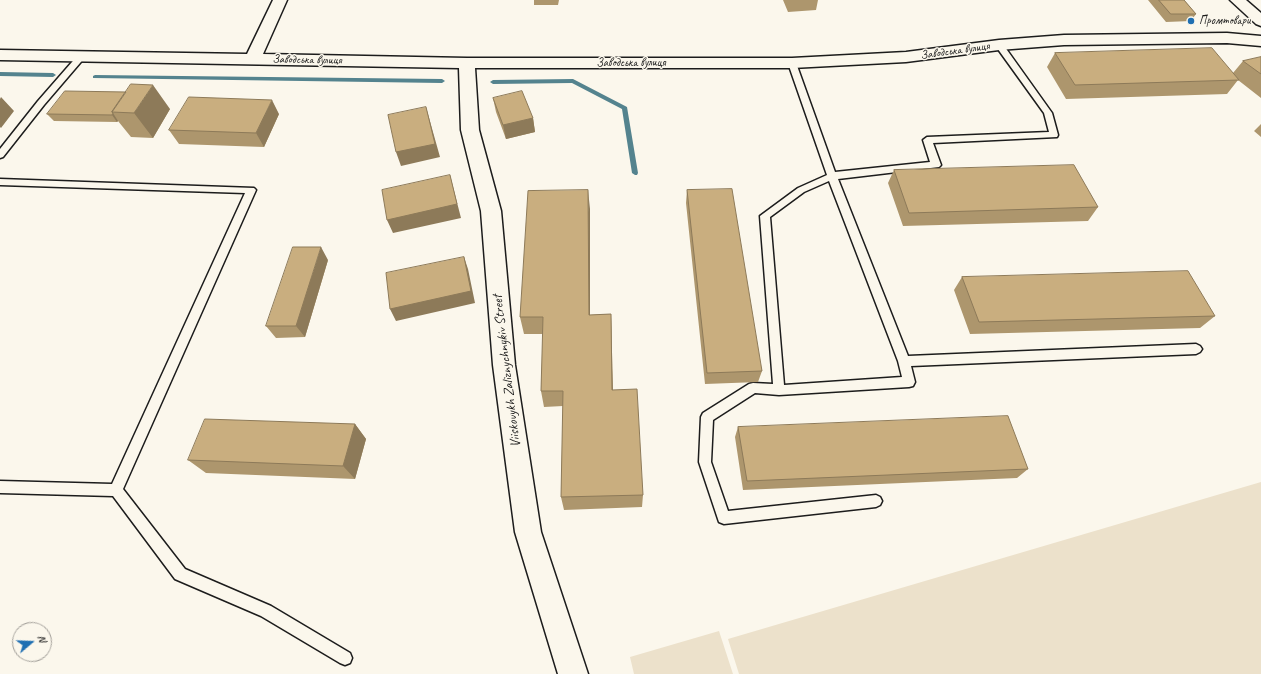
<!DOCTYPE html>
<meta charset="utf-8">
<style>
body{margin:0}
#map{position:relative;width:1261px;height:674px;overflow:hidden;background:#fbf7ec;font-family:Caveat,sans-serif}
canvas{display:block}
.north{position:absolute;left:12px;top:622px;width:40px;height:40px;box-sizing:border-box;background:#fbf7ec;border:1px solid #a29f99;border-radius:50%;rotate:71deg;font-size:11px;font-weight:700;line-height:16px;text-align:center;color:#1c1c1c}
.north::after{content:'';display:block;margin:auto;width:14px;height:18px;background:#1f6fb2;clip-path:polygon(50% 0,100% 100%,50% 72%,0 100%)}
</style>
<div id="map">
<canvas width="1261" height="674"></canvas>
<div class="north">N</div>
</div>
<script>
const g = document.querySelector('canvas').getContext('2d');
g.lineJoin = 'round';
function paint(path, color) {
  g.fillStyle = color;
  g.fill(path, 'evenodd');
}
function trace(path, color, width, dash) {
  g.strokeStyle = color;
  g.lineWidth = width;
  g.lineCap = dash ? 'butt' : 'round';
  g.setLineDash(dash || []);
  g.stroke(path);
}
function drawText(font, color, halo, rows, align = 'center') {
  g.font = font + ' Caveat,sans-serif';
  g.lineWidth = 3;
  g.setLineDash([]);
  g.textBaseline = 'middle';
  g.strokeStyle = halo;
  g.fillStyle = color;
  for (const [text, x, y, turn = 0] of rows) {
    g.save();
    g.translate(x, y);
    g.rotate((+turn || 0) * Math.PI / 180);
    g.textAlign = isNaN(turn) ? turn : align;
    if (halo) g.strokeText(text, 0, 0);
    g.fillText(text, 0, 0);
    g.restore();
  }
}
paint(new Path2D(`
 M1261 482V674H739L728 639Z
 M719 631 733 674H634L630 657Z`), '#ece1cb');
paint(new Path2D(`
 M0 72 53 73 56 75 53 77 0 76Z
 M95 75 442 79 445 81 442 83 93 78V76Z
 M573 79 627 107 638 173 637 175H635L632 173 622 109 572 83 493 84 490 82 493 80Z`), '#54838e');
const lane = new Path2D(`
 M996 43H1002L1052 113 1058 135 1057 137 933 143 941 165 939 167 838 179 908 356 1196 344 1200 346 1202 349 1200 352 1196 354 911 366 915 382 913 386 909 387 779 395 755 393 713 420 711 462 728 511 876 495 880 497 882 501 880 505 876 507 724 524 719 522 699 462 701 417 703 413 749 384 753 383 773 384 760 216 798 188 827 175 788 63 792 60 796 63 835 172 930 162 923 140 927 137 1049 132 1044 113 995 45ZM829 181 898 361 902 377 784 385 770 217 804 192Z
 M79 54H85L86 56 44 105 3 157 0 158V149L38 101Z
 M0 179 254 188 256 190 123 489 185 569 271 606 350 653 352 658 350 663 345 665 340 663 261 616 175 579 113 496 0 493V481L112 484 245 193 0 185Z`);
const street = new Path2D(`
 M273 0H287L263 54 467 58H792L906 52 999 40 1064 35 1227 33 1261 36V46L1227 43 1064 45 999 50 906 62 792 68H475L479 130 501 211 515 365 541 532 588 674H558L515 532 493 365 481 211 461 130 459 68 0 60V50L247 54Z`);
const secondary = new Path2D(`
 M1230 0H1246L1261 13V26L1256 24Z`);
trace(lane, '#1c1c1c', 3);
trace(street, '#1c1c1c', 3);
trace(secondary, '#1c1c1c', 3);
paint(lane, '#fbf7ec');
paint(street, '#fbf7ec');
paint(secondary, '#fbf7ec');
paint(new Path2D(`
 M534 0H559L558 5H534Z
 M783 0H818L816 10 788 12Z
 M1148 0H1184L1196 14 1191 21 1166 22Z
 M1055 53 1233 73 1243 61 1261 57V98L1238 80 1227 94 1066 99 1047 67Z
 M493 98 533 118 535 132 506 139 496 112Z
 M170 109 153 138 131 137 118 121 117 122 54 121 47 114Z
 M279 114 264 147 179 144 169 130Z
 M1261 124V137L1254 131Z
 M894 170 1098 207 1088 221 903 226 888 183Z
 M687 190 762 371 758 382 705 384 686 203Z
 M590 209V315L611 314 613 390 643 495 642 507 564 510 561 497 563 406 544 407 541 391 543 334H524L520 317Z
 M328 260 305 337 276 338 266 326Z
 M962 277 1215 316 1200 328 970 334 954 290Z
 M355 424 366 439 355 479 206 473 188 460Z
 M738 427 1028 469 1017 478 743 490 735 437Z`), '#ad966d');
paint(new Path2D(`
 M153 85 170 109 153 138 134 113Z
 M1 97 14 111 1 128 0 127V99Z
 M272 100 279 114 264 147 256 133Z
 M426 107 440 157 401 166 396 152Z
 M113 113 118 121 117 122 112 115Z
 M533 118 535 132 506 139 503 125Z
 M450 175 461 218 393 233 387 220Z
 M588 190 590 209V332L589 315Z
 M321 247 328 260 305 337 296 326Z
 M464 257 468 269 475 303 396 321 390 309Z
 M611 314V331L613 405 612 390Z
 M355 424 366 439 355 479 343 466Z`), '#8d7a59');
const building = new Path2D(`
 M1159 0H1184L1196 14H1171Z
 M1212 48 1239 80 1075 85 1055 53Z
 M1261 57V74L1243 61Z
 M131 84 153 85 134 113 112 112Z
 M65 91 126 92 112 112 113 113 112 115 47 114Z
 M522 91 533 118 503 125 493 98Z
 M189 97 272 100 256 133 169 130Z
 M426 107 435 144 396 152 388 115Z
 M1074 165 1098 207 909 213 894 170Z
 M450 175 457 204 387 220 382 190Z
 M732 189 762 371 707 373 687 190Z
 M588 190 589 315 611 314 612 390 637 389 643 495 561 497 563 391H541L543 317H520L528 191Z
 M293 247H321L296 326H266Z
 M464 257 471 291 390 309 386 273Z
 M1188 271 1215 316 979 322 962 277Z
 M1008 416 1028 469 747 481 738 427Z
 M205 419 355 424 343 466 188 460Z`);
paint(building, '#c9ae7f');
trace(building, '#8d7a59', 1);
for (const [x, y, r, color] of [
 [1191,21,4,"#1f6fb2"]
]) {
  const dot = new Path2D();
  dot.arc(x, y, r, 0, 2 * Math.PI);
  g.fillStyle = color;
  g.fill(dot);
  trace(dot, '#fbf7ec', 1.5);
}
drawText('12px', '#1c1c1c', '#fbf7ec', [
 ["Промтовари",1199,21]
], 'left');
drawText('12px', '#1c1c1c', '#fbf7ec', [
 ["Заводська вулиця",955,51,-8],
 ["Заводська вулиця",307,60,1],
 ["Заводська вулиця",631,63]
]);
drawText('14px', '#1c1c1c', '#fbf7ec', [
 ["Viiskovykh Zaliznychnykiv Street",507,371,-97]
]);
</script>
